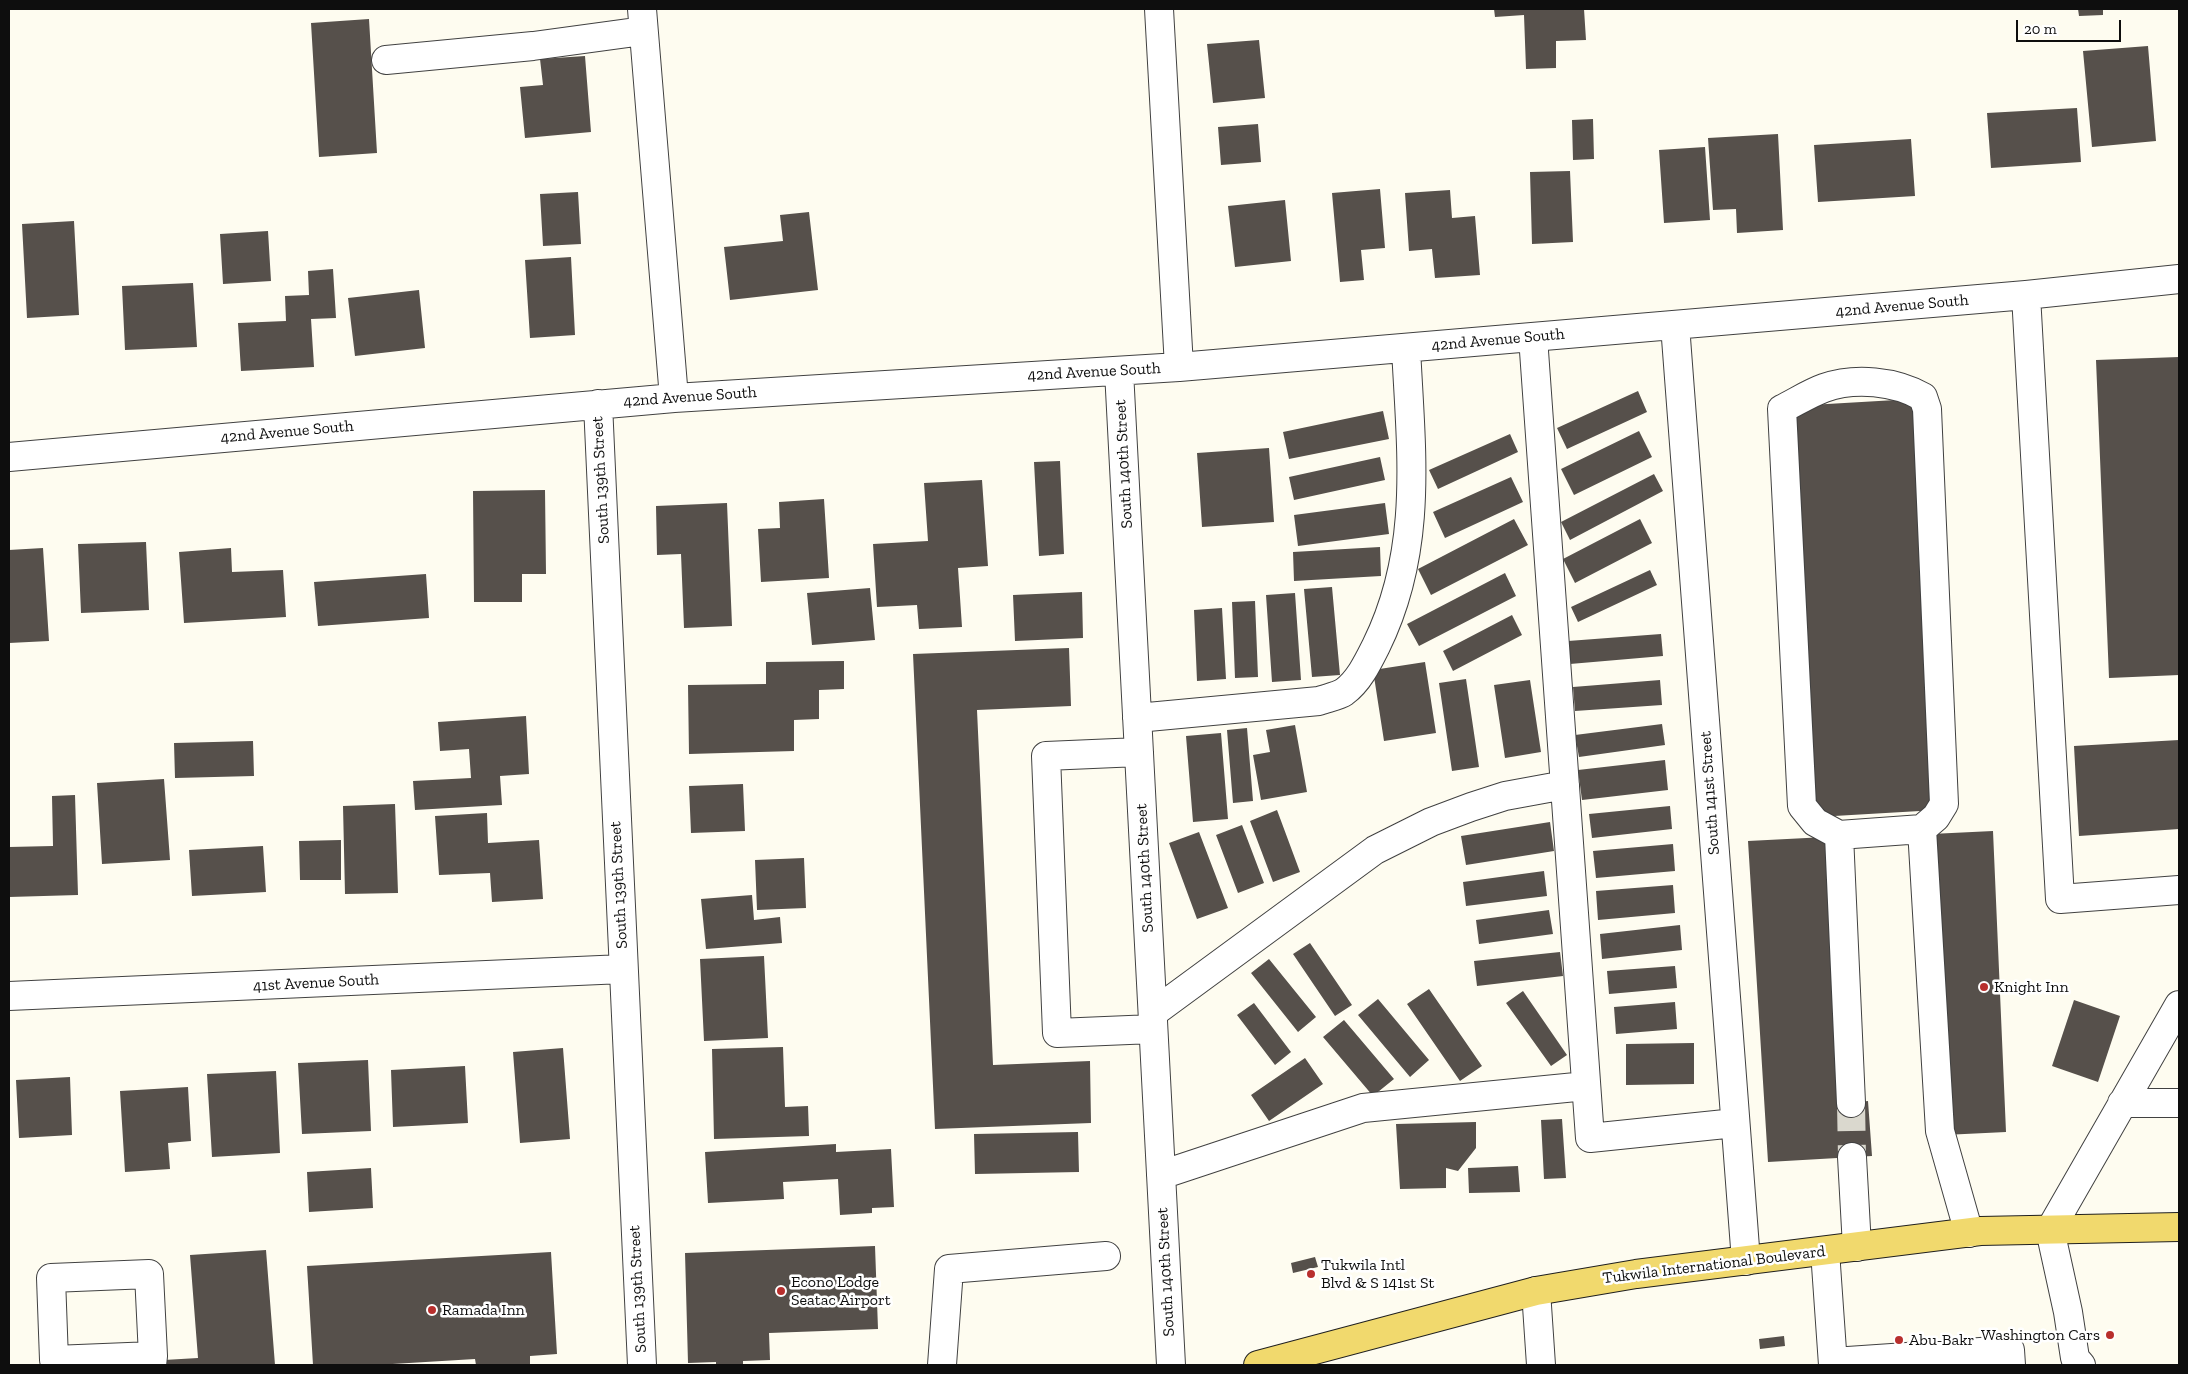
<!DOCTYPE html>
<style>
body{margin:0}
#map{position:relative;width:2188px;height:1374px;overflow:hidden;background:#fefcf0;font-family:"Zilla Slab",serif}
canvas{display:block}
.frame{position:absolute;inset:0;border:10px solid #0e0e0e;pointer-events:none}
.scale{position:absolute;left:2016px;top:20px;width:105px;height:22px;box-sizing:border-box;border:2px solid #0e0e0e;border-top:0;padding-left:6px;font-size:15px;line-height:18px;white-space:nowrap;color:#0e0e0e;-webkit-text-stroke:4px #fff;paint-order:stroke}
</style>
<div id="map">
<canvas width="2188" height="1374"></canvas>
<div class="frame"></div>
<div class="scale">20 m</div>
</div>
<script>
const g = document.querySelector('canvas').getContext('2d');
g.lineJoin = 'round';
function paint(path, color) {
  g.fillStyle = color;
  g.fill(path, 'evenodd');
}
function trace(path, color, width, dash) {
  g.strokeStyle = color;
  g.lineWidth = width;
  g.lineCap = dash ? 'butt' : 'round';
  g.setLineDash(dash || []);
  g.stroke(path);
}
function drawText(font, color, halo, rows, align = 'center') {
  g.font = font + ' "Zilla Slab",serif';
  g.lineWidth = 5;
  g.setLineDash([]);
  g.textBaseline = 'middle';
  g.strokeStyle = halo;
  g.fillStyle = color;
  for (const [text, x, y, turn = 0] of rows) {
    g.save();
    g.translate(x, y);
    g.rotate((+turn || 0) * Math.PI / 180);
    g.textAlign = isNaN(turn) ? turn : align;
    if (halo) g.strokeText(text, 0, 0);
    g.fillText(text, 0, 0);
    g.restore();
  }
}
paint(new Path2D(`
 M1494 9H1584L1586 40 1556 41V68L1526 69 1524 15 1495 17Z
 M2078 9H2103V15L2079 16Z
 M369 19 377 153 319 157 311 23Z
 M1259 40 1265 98 1213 103 1207 44Z
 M2148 46 2156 141 2092 147 2083 51Z
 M585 56 591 132 525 138 520 87 543 85 540 59Z
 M2077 108 2081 162 1991 168 1987 113Z
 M1593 119 1594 159 1573 160 1572 120Z
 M1258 124 1261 162 1221 165 1218 127Z
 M1778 134 1783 230 1737 233 1736 209 1713 210 1708 138Z
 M1911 139 1915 196 1818 202 1814 145Z
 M1705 147 1710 220 1664 223 1659 150Z
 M1570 171 1573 242 1532 244 1530 172Z
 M1380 189 1385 248 1361 250 1364 280 1340 282 1332 193Z
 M1450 190 1452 218 1475 216 1480 275 1435 278 1432 249 1409 251 1405 193Z
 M578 192 581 244 543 246 540 194Z
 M1285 200 1291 261 1235 267 1228 206Z
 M809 212 818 290 730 300 724 247 783 241 780 215Z
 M74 221 79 315 27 318 22 224Z
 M268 231 271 281 223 284 220 234Z
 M571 257 575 335 530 338 525 260Z
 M333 269 336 318 311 319 314 367 241 371 238 323 286 321 285 296 309 295 308 271Z
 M193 283 197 347 125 350 122 286Z
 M419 290 425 348 355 356 348 298Z
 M2179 357V675L2109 678 2096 360Z
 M1638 391 1647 412 1567 449 1557 428Z
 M1913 399 1937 810 1817 817 1793 406Z
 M1383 411 1389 439 1289 459 1283 432Z
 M1639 431 1652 457 1574 495 1561 469Z
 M1510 434 1518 452 1438 489 1429 470Z
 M1269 448 1274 522 1202 527 1197 453Z
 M1380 457 1385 480 1294 500 1289 477Z
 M1060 461 1064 554 1039 556 1034 462Z
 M1654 474 1663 491 1570 540 1561 522Z
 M1511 477 1523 502 1445 538 1433 512Z
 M982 480 988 566 958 568 962 627 919 629 917 605 877 607 873 544 928 541 924 483Z
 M545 490 546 574H522V602H474L473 491Z
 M824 499 829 578 761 582 758 529 780 528 779 502Z
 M727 503 732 626 684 628 681 554 657 555 656 506Z
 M1385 503 1389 534 1298 546 1294 515Z
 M1514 519 1528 545 1431 595 1418 569Z
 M1640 519 1652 543 1575 583 1563 559Z
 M146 542 149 610 81 613 78 544Z
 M1380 547 1381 576 1294 581 1293 552Z
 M43 548 49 641 9 643V550Z
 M231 548 232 572 283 570 286 617 184 623 179 552Z
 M1650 570 1657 585 1578 622 1571 607Z
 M1505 573 1516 596 1419 646 1407 624Z
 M426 574 429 618 318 626 314 582Z
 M1332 587 1340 675 1312 677 1304 589Z
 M870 588 875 640 812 645 807 593Z
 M1082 592 1083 638 1015 641 1013 595Z
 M1295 593 1301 680 1272 682 1266 595Z
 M1255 601 1258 677 1235 678 1232 602Z
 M1222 608 1226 679 1197 681 1194 610Z
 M1512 615 1522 635 1453 671 1443 651Z
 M1661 634 1663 656 1570 664 1568 641Z
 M1069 648 1071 706 977 710 987 928 993 1065 1090 1061 1091 1123 935 1129 913 654Z
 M844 661V689L819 690V719L794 720V751L689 754 688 685 766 684V662Z
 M1425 662 1436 733 1384 741 1373 670Z
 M1466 679 1479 767 1452 771 1439 683Z
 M1530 680 1541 752 1505 758 1494 685Z
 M1660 680 1662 705 1575 711 1573 687Z
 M526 716 529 774 500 776 502 805 415 810 413 781 471 778 469 749 440 751 438 722Z
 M1662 724 1665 745 1579 757 1575 735Z
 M1295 725 1307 792 1261 800 1253 755 1270 752 1266 730Z
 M1247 728 1253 801 1233 803 1227 730Z
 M1221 733 1228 819 1193 822 1186 736Z
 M2179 740V829L2079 836 2074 746Z
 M253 741 254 776 175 778 174 743Z
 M1665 760 1668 790 1582 800 1578 770Z
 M164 779 170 860 102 864 97 783Z
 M743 784 745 831 691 833 689 786Z
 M75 795 78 895 9 897V847L53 846 52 796Z
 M395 804 398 893 345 894 343 806Z
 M1670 806 1672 829 1592 838 1589 814Z
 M1277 810 1300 872 1273 882 1250 821Z
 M487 813 488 843 539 840 543 899 492 902 490 873 439 875 435 816Z
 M1550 822 1554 851 1466 865 1461 836Z
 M1242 825 1264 883 1238 893 1216 835Z
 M1993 831 2006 1132 1944 1135 1931 834Z
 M1199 832 1228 908 1197 919 1169 843Z
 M1826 837 1851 1103 1868 1101 1872 1156 1768 1162 1748 841Z
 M341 840V880H300L299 841Z
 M1673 844 1675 871 1596 878 1593 851Z
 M263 846 266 892 192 896 189 850Z
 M804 858 806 908 757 910 755 860Z
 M1544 871 1547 896 1466 906 1463 882Z
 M1673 885 1675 913 1598 920 1596 891Z
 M752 895 754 920 780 917 782 943 706 949 701 899Z
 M1549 910 1553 934 1479 944 1476 920Z
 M1680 925 1682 950 1602 959 1600 934Z
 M1310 943 1352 1005 1335 1016 1293 954Z
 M1560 952 1563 976 1477 986 1474 961Z
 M764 956 768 1038 704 1041 700 959Z
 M1269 959 1316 1017 1298 1032 1251 973Z
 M1675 966 1677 988 1609 994 1607 971Z
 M1429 989 1482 1066 1460 1081 1407 1004Z
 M1523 991 1567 1055 1551 1066 1506 1003Z
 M1378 999 1429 1060 1410 1077 1358 1015Z
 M2074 1000 2120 1016 2098 1082 2052 1066Z
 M1675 1002 1677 1029 1616 1034 1614 1007Z
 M1254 1003 1291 1052 1275 1065 1237 1015Z
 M1344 1020 1394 1079 1373 1096 1323 1037Z
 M1694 1043V1084L1626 1085V1044Z
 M783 1047 785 1107 808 1106 809 1136 714 1139 712 1049Z
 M563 1048 570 1139 520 1143 513 1052Z
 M1305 1058 1323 1084 1269 1121 1251 1095Z
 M368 1060 371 1131 302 1134 298 1063Z
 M465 1066 468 1123 393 1127 391 1070Z
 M276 1071 280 1153 212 1157 207 1074Z
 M70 1077 72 1135 19 1138 16 1080Z
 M188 1087 191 1141 168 1143 170 1169 125 1172 120 1091Z
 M1562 1119 1566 1178 1544 1179 1541 1120Z
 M1476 1122V1148L1458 1171 1446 1168V1188L1400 1189 1396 1124Z
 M1078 1132 1079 1172 975 1174 974 1134Z
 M836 1144V1152L891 1149 894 1207 872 1208V1213L840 1215 838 1179 783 1182 784 1199 708 1203 705 1152Z
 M1518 1166 1520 1192 1469 1193 1468 1168Z
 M371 1168 373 1208 309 1212 307 1172Z
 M875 1246 878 1329 769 1333 770 1360 743 1361V1365H716V1362L688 1363 685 1253Z
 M266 1250 275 1365H164V1360L198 1358 190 1255Z
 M551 1252 557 1354 530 1356V1365H476L475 1359 376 1365H313L307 1266Z
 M1315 1257 1318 1267 1293 1273 1291 1263Z
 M1784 1336 1785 1346 1760 1349 1759 1339Z`), '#56504b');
trace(new Path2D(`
 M1851 1103 1852 1157`), '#dad8ce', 28, [28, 14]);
const minor = new Path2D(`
 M642 9 674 398
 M1159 9 1179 367
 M386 60 533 46 643 31
 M2026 295 2060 899 2179 890
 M1675 325 1746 1261
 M1533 337 1590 1138 1735 1123
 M1119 371 1171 1365
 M598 404 642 1365
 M9 457 674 398 1179 367 2026 295 2179 279
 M1137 718 1319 701C1327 698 1338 696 1344 692 1359 681 1368 662 1376 646 1424 549 1411 451 1406 348
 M1139 752 1046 756 1057 1033 1153 1029
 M1839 835 1815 822 1802 806 1782 409C1796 402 1810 393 1824 388 1855 377 1895 381 1923 397L1927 409 1944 804 1936 817 1922 829
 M9 996 623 969
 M1153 1013 1375 850 1431 822 1471 807 1505 796 1565 785
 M1851 1103 1839 835 1922 829 1940 1131 1969 1233
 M2122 1103H2179
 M1852 1157 1857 1247
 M1161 1175 1363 1108 1586 1086
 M1825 1251 1833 1365
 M1536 1291 1541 1365
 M1833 1362 2010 1350 2011 1365
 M152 1365 153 1356 149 1274 51 1278 54 1360 153 1356
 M942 1365 949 1269 1106 1256
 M2081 1365 2075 1358 2068 1312 2050 1230 2179 1005`);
const major = new Path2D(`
 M1258 1365 1536 1291 1636 1274 1980 1231 2179 1227`);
trace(minor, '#414141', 30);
trace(major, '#1f1f1f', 30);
trace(minor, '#fff', 28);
trace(major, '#f1d96d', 28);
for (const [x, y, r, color] of [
 [1984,987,5,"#b82f2d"],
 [1311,1274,5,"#b82f2d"],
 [781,1291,5,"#b82f2d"],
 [432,1310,5,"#b82f2d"],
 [2110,1335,5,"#b82f2d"],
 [1899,1340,5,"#b82f2d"]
]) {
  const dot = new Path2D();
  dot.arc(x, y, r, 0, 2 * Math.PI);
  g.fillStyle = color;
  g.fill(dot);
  trace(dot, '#fff', 2);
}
drawText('16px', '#0e0e0e', '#fff', [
 ["42nd Avenue South",1902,306,-5],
 ["42nd Avenue South",1498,340,-5],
 ["42nd Avenue South",1094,372,-3],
 ["42nd Avenue South",690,397,-4],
 ["42nd Avenue South",287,432,-5],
 ["South 140th Street",1124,464,-93],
 ["South 139th Street",601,480,-93],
 ["South 141st Street",1710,793,-94],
 ["South 140th Street",1145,868,-93],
 ["South 139th Street",619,885,-93],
 ["41st Avenue South",316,983,-3],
 ["Tukwila International Boulevard",1714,1265,-7],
 ["South 140th Street",1166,1272,-93],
 ["South 139th Street",638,1289,-93]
]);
drawText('16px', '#0e0e0e', '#fff', [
 ["Knight Inn",1994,987],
 ["Tukwila Intl",1321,1265],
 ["Blvd & S 141st St",1321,1283],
 ["Econo Lodge",791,1282],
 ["Seatac Airport",791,1300],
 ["Ramada Inn",442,1310],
 ["Washington Cars",2100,1335,"right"],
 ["Abu-Bakr",1909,1340]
], 'left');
</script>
